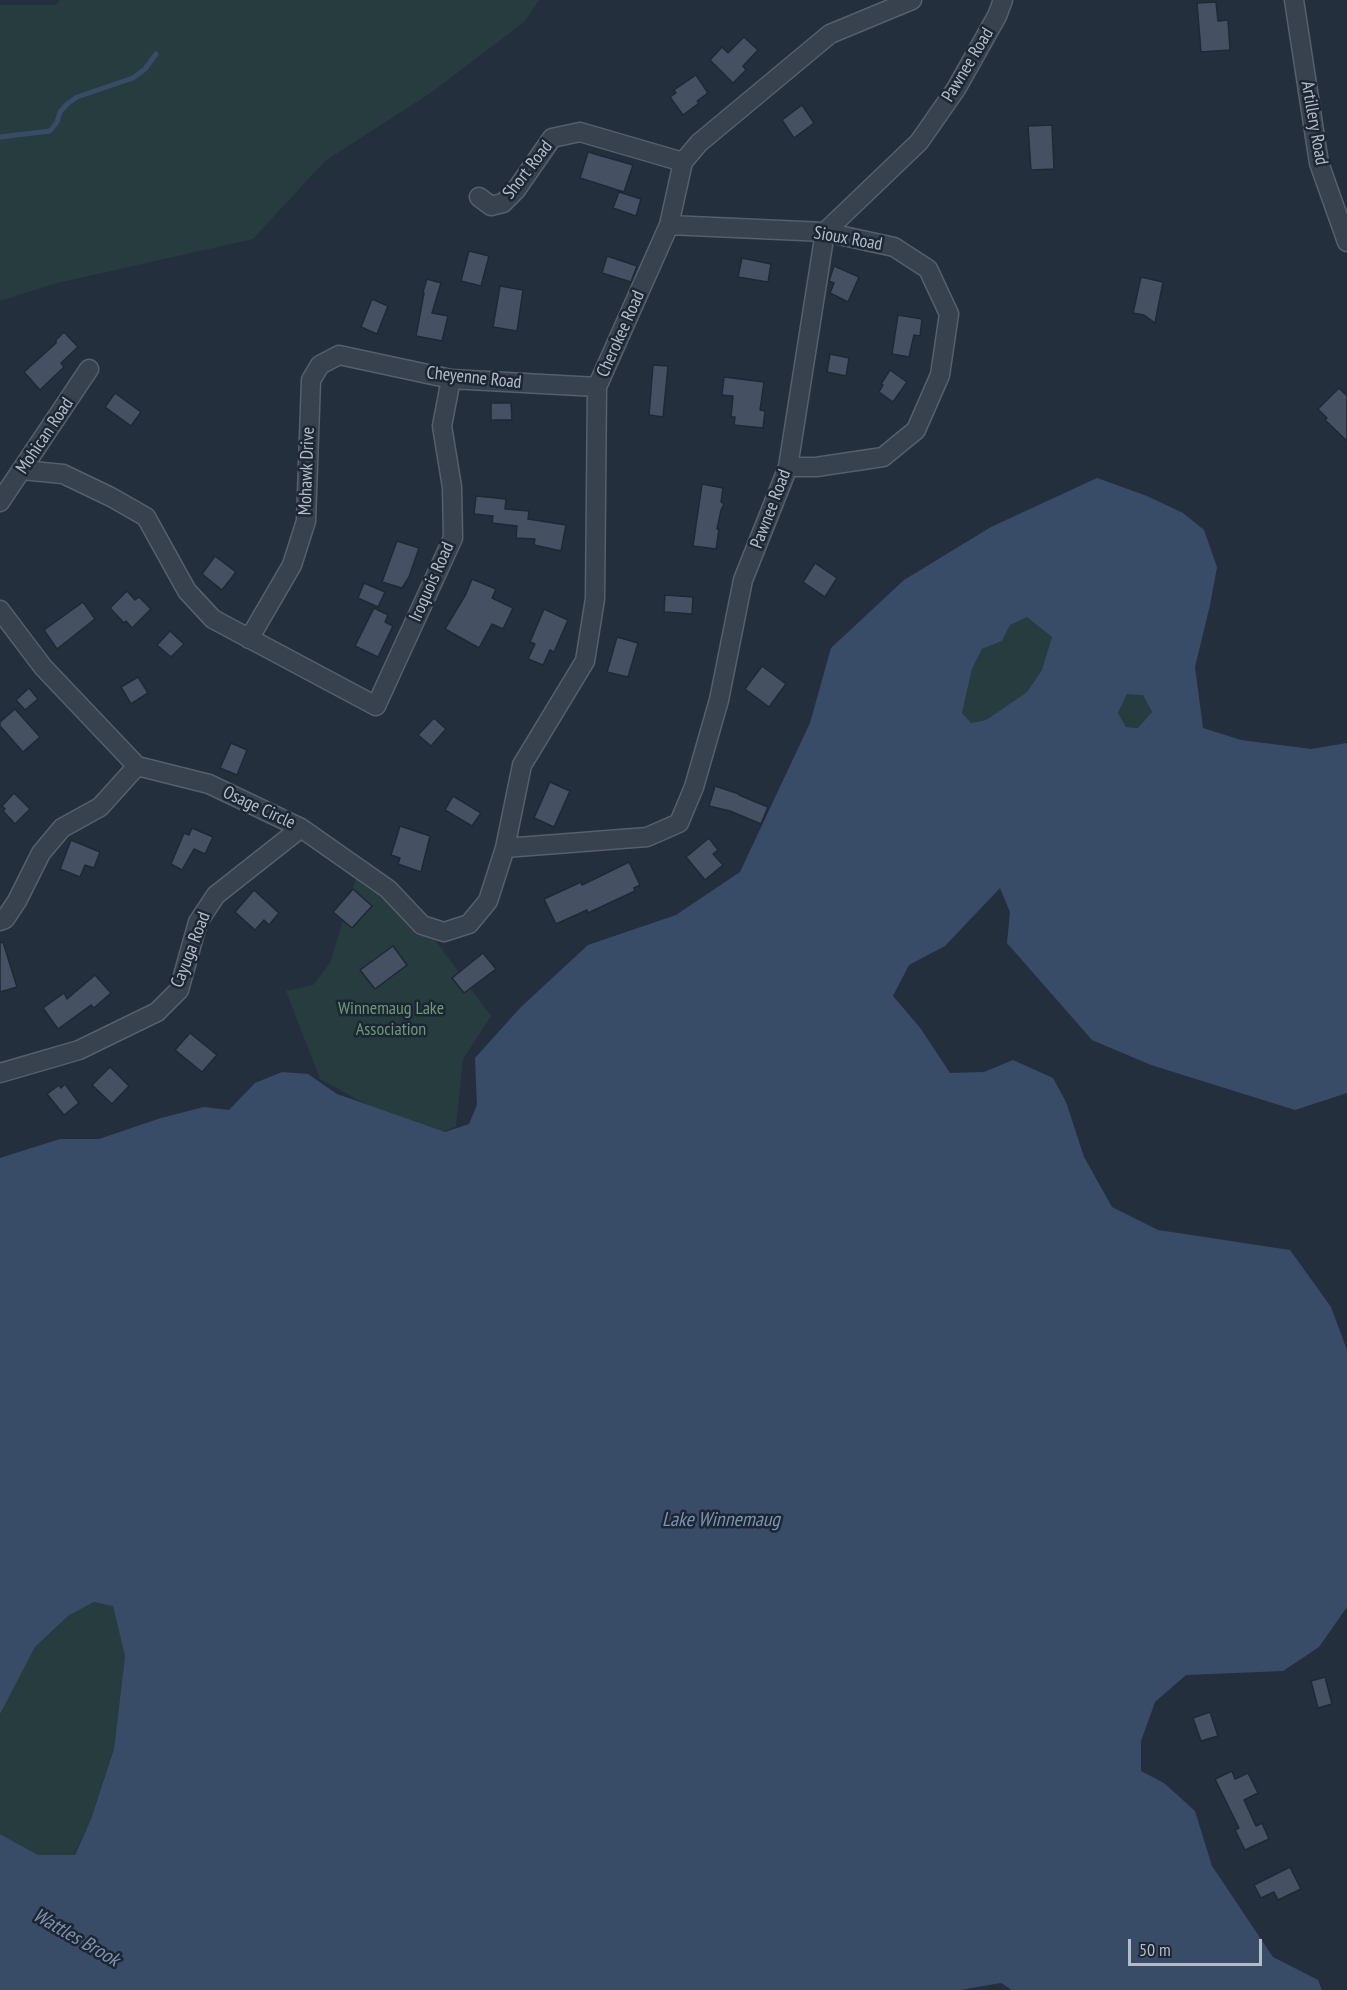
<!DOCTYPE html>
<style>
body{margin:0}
#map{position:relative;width:1347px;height:1990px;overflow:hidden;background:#242f3e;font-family:"PT Sans Narrow",sans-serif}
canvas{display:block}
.scale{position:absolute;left:1128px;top:1939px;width:134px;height:27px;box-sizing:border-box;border:3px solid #b4bcc9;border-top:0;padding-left:8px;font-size:18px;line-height:21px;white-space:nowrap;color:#b4bcc9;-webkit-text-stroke:4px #1d2633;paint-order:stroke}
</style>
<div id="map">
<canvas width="1347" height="1990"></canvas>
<div class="scale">50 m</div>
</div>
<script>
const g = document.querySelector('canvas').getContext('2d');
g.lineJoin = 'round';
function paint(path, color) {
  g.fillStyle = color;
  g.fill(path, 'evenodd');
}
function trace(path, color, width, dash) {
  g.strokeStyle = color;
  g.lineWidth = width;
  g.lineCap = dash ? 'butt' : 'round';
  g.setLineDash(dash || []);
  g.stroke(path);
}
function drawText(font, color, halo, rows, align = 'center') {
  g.font = font + ' "PT Sans Narrow",sans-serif';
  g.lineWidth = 5;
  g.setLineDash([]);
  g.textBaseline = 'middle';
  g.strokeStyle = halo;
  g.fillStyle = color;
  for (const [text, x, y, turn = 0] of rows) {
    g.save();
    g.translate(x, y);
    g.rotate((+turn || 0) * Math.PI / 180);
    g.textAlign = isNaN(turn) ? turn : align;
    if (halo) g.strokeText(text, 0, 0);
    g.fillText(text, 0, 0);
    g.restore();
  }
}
paint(new Path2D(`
 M60 0H539L524 22 432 92 325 161 253 239 53 284 0 301V5H56Z
 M1027 616 1053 637 1042 670 1027 692 986 720 971 723 962 713 972 669 982 649 1002 641 1010 625Z
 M1127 694H1143L1152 713 1138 728 1126 727 1118 713Z
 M357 875 399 891 491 1016 463 1059 456 1126 435 1135 375 1109 320 1079 286 991 313 985 330 963Z
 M94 1602 113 1605 125 1656 114 1749 91 1819 74 1855H38L0 1834V1715L3 1706 35 1647 68 1616Z`), '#263c3f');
paint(new Path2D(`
 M1097 478 1147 496 1183 513 1204 530 1217 567 1210 605 1195 667 1203 728 1241 740 1311 749 1347 743V1093L1295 1110 1151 1065 1092 1040 1007 943 1010 912 1000 888 945 946 909 965 893 996 921 1029 950 1073 984 1072 1013 1060 1053 1078 1066 1102 1084 1157 1112 1207 1158 1230 1290 1250 1331 1307 1347 1350V1607L1319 1647 1283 1671 1186 1675 1155 1702 1141 1741V1771L1164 1783 1195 1811 1212 1866 1273 1957 1318 1980 1322 1990H1012L1001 1983 960 1990H0V1834L38 1855H75L91 1819 114 1749 125 1656 113 1606 94 1602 68 1616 35 1647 0 1714V1158L60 1139H99L161 1118 204 1107 229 1110 255 1083 282 1072 308 1074 337 1094 445 1132 469 1124 477 1105 475 1058 521 1007 588 945 676 915 740 872 810 723 831 648 904 580 991 527ZM1027 617 1052 637 1042 670 1027 692 986 720 971 723 962 713 972 669 982 649 1002 641 1010 625ZM1127 694 1143 695 1152 712 1138 728 1126 727 1118 713Z`), '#394c67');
trace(new Path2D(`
 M0 137 50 131 57 122 60 112 67 104 77 97 133 78 145 69 156 54`), '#394c67', 5);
const building = new Path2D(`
 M1216 2 1218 21 1228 20 1230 50 1201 52 1197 3Z
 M744 37 758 50 743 66 746 70 733 83 710 60 722 47 728 53Z
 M696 75 708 93 697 101 699 103 683 115 670 97 676 93 674 90Z
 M802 105 814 123 794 138 782 120Z
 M1052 125 1054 169 1031 170 1028 126Z
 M588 152 633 165 624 192 580 178Z
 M619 192 641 199 636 216 613 208Z
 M469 251 489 256 481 286 461 281Z
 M607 256 637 266 631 282 602 273Z
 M742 258 771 264 768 282 738 277Z
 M834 266 859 277 848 302 830 293 834 283 829 281Z
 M1141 277 1163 282 1155 323 1144 315 1133 313Z
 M427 279 441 283 432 313 448 316 442 341 416 336 424 293 423 292Z
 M500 286 523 290 517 331 493 327Z
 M372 299 388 306 377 334 361 327Z
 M898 315 922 319 920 336 914 335 909 357 892 354Z
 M64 332 78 347 61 363 64 367 40 390 24 372 56 343V340Z
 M830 354 849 358 846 376 827 372Z
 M653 365 668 366 663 417 649 415Z
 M890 370 907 382 893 402 879 392 883 385 881 384Z
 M724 377 764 382 760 410 765 411 763 428 734 425 735 417H731L733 396 722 395Z
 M1339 388 1347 396V441L1325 420 1327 418 1318 409Z
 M115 393 141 412 131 426 105 407Z
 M491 403H511L512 420H491Z
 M702 484 723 488 721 502 724 504 721 510 717 529H719L716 549 693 546Z
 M476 496 506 499 505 509 529 511 528 519 566 525 561 551 534 545 535 539 516 538 517 526 492 523 493 516 474 514Z
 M397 541 419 548 409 577 402 588 382 582Z
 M215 556 236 572 222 590 202 574Z
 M815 563 837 578 825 597 803 582Z
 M472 579 496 589 492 598 513 608 503 629 492 624 479 648 445 629 466 594Z
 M364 583 385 592 378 607 358 598Z
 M127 591 135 600 139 597 151 609 132 628 126 621 124 623 110 608Z
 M665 595 693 597 692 614 664 612Z
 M83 602 95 619 57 649 44 630Z
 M374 608 388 615 385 622 393 626 378 657 355 646Z
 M544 609 568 620 554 652 550 650 543 665 528 659 535 644 530 642Z
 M170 631 184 644 171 657 157 645Z
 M617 637 638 643 628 677 607 672Z
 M762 666 786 684 769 707 745 689Z
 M138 677 148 693 131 704 121 687Z
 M29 688 38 699 25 710 16 700Z
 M15 709 40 737 23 752 0 726V722Z
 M434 718 446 729 431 746 418 735Z
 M231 743 247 750 237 775 220 768Z
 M550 782 570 791 554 827 534 818Z
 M715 786 739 794V795L768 807 761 824 730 811 709 806Z
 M14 793 30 809 15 824 3 811 5 809 2 806Z
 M453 796 481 813 472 826 445 810Z
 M400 826 430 836 421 872 398 864 400 858 391 855Z
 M192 828 213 837 205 854 194 849 182 870 171 864 184 833 189 835Z
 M709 838 718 850 713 854 723 865 705 880 686 857Z
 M71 840 100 852 94 868 85 865 80 877 60 869Z
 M629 862 640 885 634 888 635 891 588 913 587 910 556 924 544 899 581 882 582 885Z
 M353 889 372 906 352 928 333 912Z
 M254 890 279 913 269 925 264 920 255 930 235 912Z
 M3 942 17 987 0 992V943Z
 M393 946 407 965 375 989 360 970Z
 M483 953 496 969 464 993 452 978Z
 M95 975 111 993 94 1008 91 1005 58 1029 43 1008 64 993 67 999Z
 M190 1033 217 1055 202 1072 175 1050Z
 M110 1067 129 1086 112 1104 92 1085Z
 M65 1084 79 1103 64 1115 47 1094 59 1085 61 1088Z
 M1325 1677 1332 1704 1318 1708 1311 1681Z
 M1210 1712 1218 1736 1201 1741 1193 1718Z
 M1232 1771 1235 1779 1248 1773 1258 1793 1244 1800 1256 1826 1262 1823 1269 1839 1245 1850 1235 1830 1239 1828 1215 1779Z
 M1290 1867 1301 1889 1278 1900 1274 1892 1261 1898 1254 1885Z`);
paint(building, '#455162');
trace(building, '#1f2835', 1.5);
const minor = new Path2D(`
 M1294 0 1319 163 1347 242
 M479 197 491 206 503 203 516 190 552 138 580 132 683 162
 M669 225 825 232 894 247 928 269 949 314 940 375 916 430 883 457 816 467H788
 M22 470 63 474 111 497 146 517 187 591 213 619 376 706 453 538 452 487 442 426 451 379
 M0 502 89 369
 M0 610 43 667 137 766 209 784 301 828 388 889 422 925 444 932 469 924 488 901 505 848 522 765 585 661 595 599 597 387 669 225 683 162 699 143 830 34 912 0
 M249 639 292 565 306 521 311 380 320 365 339 355 451 379 597 387
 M505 848 647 837 679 823 694 787 719 700 743 580 788 467 825 232 919 142 956 89 997 16 1003 0
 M0 921 5 919 17 901 41 853 62 828 100 807 137 766
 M0 1073 79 1050 157 1012 179 990 198 922 216 895 301 828`);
trace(minor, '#565f6c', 21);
trace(minor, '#38414e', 18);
drawText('18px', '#b4bcc9', '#1d2633', [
 ["Pawnee Road",968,65,-59],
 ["Artillery Road",1314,123,80],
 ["Short Road",528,170,-52],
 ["Sioux Road",848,239,10],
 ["Cherokee Road",621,334,-66],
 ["Cheyenne Road",474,378,6],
 ["Mohican Road",45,436,-56],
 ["Mohawk Drive",307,471,-88],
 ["Pawnee Road",771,509,-69],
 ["Iroquois Road",432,582,-66],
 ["Osage Circle",259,808,25],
 ["Cayuga Road",191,950,-69]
]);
drawText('18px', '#6b9a76', '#1d2633', [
 ["Winnemaug Lake",391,1009],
 ["Association",391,1030]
]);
drawText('italic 20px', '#7c92b1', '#1d2633', [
 ["Lake Winnemaug",721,1520],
 ["Wattles Brook",76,1938,30]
]);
</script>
